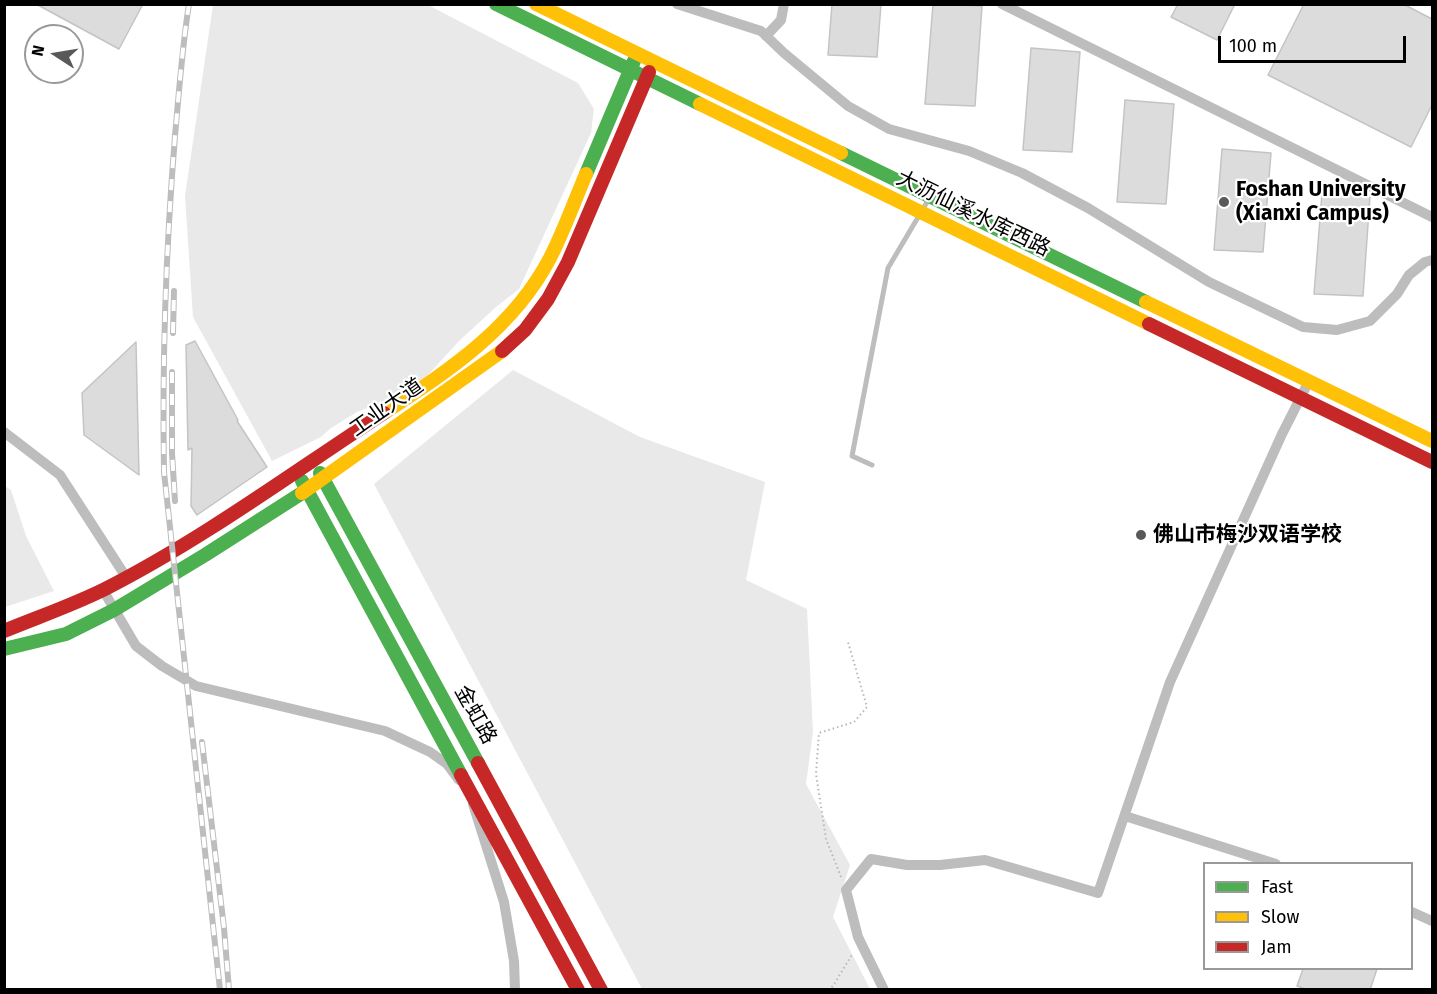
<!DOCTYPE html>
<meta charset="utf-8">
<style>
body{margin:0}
#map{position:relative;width:1437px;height:994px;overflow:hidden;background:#fff;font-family:"Fira Sans",sans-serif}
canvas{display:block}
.frame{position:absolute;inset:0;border:6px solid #000;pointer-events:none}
.legend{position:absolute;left:1203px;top:862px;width:210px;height:108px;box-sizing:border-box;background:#fff;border:2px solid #999;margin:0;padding:8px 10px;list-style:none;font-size:18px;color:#000}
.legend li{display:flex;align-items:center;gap:12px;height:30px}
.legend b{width:30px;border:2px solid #999}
.north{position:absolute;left:24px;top:24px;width:60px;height:60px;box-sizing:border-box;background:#fff;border:2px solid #999;border-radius:50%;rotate:282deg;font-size:16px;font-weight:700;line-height:24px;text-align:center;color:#000}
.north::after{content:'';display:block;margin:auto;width:21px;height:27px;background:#595959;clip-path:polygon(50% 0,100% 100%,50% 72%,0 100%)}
.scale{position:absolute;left:1218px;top:36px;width:188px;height:27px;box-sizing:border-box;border:3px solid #000;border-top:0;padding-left:8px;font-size:18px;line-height:21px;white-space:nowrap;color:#000;-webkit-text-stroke:4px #fff;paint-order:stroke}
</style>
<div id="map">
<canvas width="1437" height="994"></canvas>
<div class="frame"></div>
<ul class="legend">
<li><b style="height:8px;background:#4caf50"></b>Fast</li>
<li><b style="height:8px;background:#ffc107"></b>Slow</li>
<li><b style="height:8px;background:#c62828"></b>Jam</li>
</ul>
<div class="north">N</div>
<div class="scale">100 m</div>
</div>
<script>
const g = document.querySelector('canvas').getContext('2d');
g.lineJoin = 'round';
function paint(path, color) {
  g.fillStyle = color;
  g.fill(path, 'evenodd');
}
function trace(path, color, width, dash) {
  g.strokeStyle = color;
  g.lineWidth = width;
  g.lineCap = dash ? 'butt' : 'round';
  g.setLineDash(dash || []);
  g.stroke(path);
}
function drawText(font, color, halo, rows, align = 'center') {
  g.font = font + ' "Fira Sans","Noto Sans SC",sans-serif';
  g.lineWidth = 4.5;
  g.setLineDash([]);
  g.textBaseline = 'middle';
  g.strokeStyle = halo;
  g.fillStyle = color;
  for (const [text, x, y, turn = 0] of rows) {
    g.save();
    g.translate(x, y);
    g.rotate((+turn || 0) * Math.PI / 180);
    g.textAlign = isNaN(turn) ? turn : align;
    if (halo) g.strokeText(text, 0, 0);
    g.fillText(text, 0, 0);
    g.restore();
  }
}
paint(new Path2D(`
 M213 5H428L578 83 594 109 591 133 519 289 496 307 460 340 426 377 391 399 357 412 331 428 321 437 272 461 193 317 185 196Z
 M513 370 640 437 765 482 746 580 807 609 813 732 806 784 850 865 833 917 870 989H642L374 484Z
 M5 486 11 490 26 536 54 591 5 607Z`), '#e9e9e9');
const building = new Path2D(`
 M36 4H143L119 49Z
 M832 4H881L877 57 828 55Z
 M933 4 982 6 975 106 925 104Z
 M1178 4H1235L1217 40 1171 17Z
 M1304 4H1403L1432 19V105L1411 147 1268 75Z
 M1031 48 1080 52 1072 152 1023 150Z
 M1125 100 1174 104 1166 204 1117 202Z
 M1222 149 1271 153 1263 252 1214 250Z
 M1322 193 1370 196 1363 296 1314 294Z
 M195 341 238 420 237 421 267 467 197 515 191 506 192 448 188 450 186 345Z
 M136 342 139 475 84 435 82 393Z
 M1303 969H1377L1370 990H1308L1297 986Z`);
paint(building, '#dcdcdc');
trace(building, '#c4c4c4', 1.5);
trace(new Path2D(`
 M841 877 826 839 816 774 819 733 854 722 867 707 848 642
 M828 990 833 986 853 953`), '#b8b8b8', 2, [1.5, 3]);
trace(new Path2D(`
 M872 465 852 456 888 268 930 197`), '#bdbdbd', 5);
trace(new Path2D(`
 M677 4 761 31 784 53 848 106 889 129 969 151 1022 173 1088 208 1209 282 1303 327 1337 330 1370 321 1397 294 1409 275 1425 262 1432 260
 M1002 4 1432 217
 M766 36 781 20 784 4
 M4 432 60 475 126 577
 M103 590 136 646 162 666 196 686 385 731 430 752 447 764 459 780
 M473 804 504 902 514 961 515 990
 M1125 816 1276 864
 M1412 912 1432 921
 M884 990 858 937 846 890 871 859 907 865H940L985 860 1098 893 1170 682 1282 434 1309 381`), '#bdbdbd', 10);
trace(new Path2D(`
 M496 4 700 104
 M841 153 1146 302
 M586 174 634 61
 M320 473 478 763
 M302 481 461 775
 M4 649 66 634 114 610 205 555 302 493`), '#4caf50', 14);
trace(new Path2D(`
 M536 4 841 153
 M700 104 1149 324
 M1146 302 1432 441
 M384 413C448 371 513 329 550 258 564 231 574 202 586 174
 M302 493 502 351`), '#ffc107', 14);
trace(new Path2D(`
 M1149 324 1432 462
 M502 351 525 330 548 299 568 262 649 72
 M4 631C38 617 73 605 105 589 203 539 292 473 384 413
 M478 763 601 990
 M461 775 578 990`), '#c62828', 14);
const rail = new Path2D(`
 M189 4C182 48 179 92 175 136 166 247 162 360 164 472L220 990
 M173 333 174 291
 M172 372V453L175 501
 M202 742 224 928 229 990`);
trace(rail, '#bdbdbd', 6);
trace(rail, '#fff', 4, [11]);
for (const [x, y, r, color] of [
 [1224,202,6,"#595959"],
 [1141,535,6,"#595959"]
]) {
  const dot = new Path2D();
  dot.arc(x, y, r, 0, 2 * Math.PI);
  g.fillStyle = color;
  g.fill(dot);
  trace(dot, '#fff', 2);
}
drawText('bold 21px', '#000', '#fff', [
 ["Foshan University",1236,190],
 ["(Xianxi Campus)",1236,214],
 ["佛山市梅沙双语学校",1153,535]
], 'left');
drawText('21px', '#000', '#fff', [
 ["大沥仙溪水库西路",973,214,26],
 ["工业大道",387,408,-35],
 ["金虹路",475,715,61]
]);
</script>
